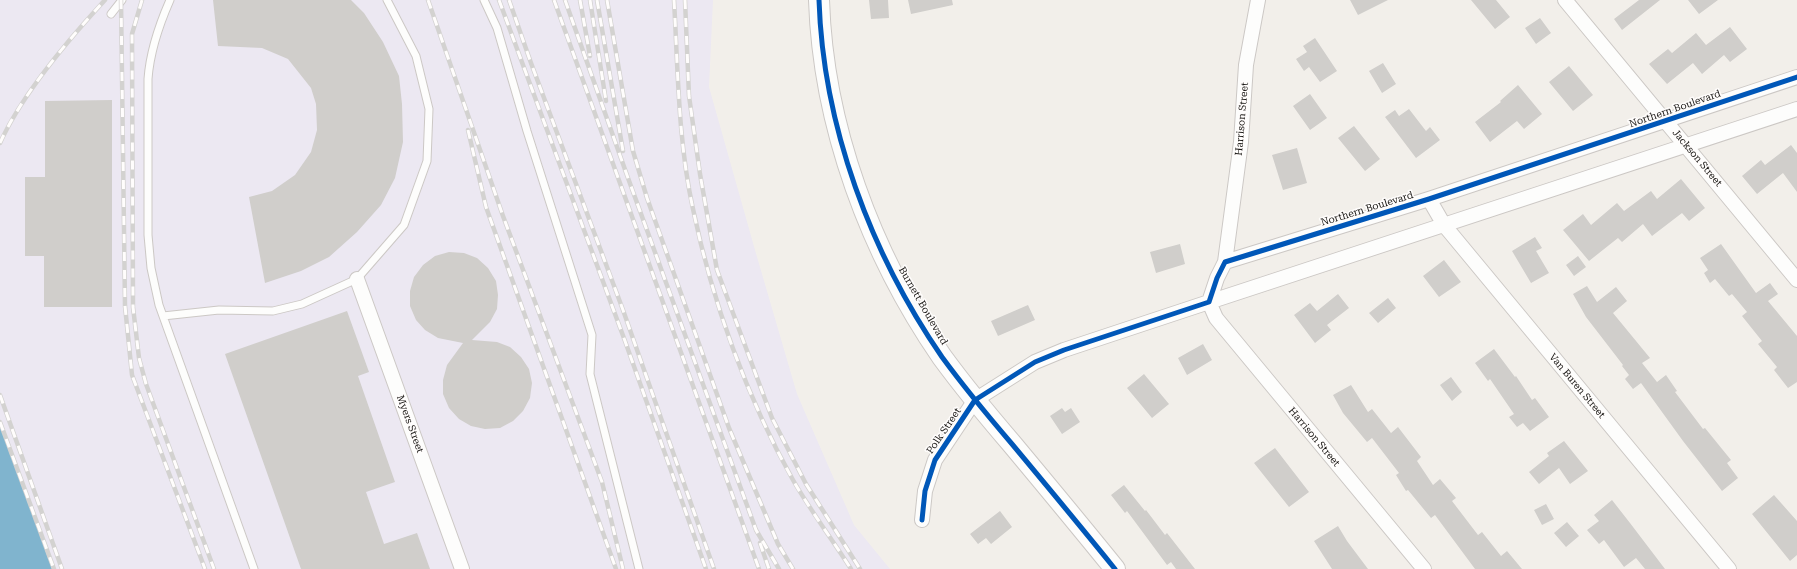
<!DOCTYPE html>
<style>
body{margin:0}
canvas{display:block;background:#f2efea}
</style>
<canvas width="1797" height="569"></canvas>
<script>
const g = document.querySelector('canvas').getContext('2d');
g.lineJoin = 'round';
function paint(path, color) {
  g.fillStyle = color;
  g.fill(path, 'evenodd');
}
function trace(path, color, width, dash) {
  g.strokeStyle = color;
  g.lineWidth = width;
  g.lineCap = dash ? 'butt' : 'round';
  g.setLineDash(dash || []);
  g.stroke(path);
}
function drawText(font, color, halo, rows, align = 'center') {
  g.font = font + ' "Roboto Serif",serif';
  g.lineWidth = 3;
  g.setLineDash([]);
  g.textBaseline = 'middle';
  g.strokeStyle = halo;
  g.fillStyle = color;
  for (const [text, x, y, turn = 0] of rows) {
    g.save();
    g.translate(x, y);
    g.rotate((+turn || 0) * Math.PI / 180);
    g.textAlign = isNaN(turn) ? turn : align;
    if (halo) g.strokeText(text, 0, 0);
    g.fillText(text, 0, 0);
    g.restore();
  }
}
paint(new Path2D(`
 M0 0H713L709 87 755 250 797 394 854 525 890 569H52L0 423Z`), '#ece8f2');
paint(new Path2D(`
 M0 423 52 569H0Z`), '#80b4ce');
paint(new Path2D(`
 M213 0H351L364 13 383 42 399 76 402 104 403 142 395 178 381 205 357 232 329 257 301 271 265 283 249 197 272 191 295 175 311 152 317 130 316 104 311 88 288 59 262 48 218 46Z
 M869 0H888L889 18 871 19Z
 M908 0H952L953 5 911 14Z
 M1350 0H1388L1358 15Z
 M1471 0H1496L1510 17 1495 29Z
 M1639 0H1660L1622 30 1614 19Z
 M1688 0H1718L1699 14Z
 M1540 18 1551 33 1536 44 1525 28Z
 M1730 27 1747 49 1730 62 1724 55 1702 74 1693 63 1667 84 1649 64 1668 49 1672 53 1696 33 1706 45Z
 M1315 38 1337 71 1320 82 1309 67 1304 71 1296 59 1307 52 1303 46Z
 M1383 63 1396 84 1382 93 1369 71Z
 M1569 66 1593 95 1573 111 1549 82Z
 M1518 85 1542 114 1524 129 1517 121 1490 142 1475 122 1501 102 1500 101Z
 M1310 94 1327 118 1310 130 1293 106Z
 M112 100V307H44V256H25V177H45V101Z
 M1409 109 1426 131 1430 127 1440 140 1416 158 1385 117 1395 110 1399 116Z
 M1354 126 1380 159 1365 171 1338 138Z
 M1791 145 1797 153V192L1783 173 1757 194 1742 176 1761 160 1765 165Z
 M1297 148 1307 183 1283 190 1272 155Z
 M1681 179 1705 208 1689 221 1682 213 1652 236 1643 224 1622 242 1618 238 1589 261 1563 230 1583 214 1591 225 1617 203 1624 211 1651 191 1657 199Z
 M1535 237 1542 248 1536 251 1549 273 1531 283 1512 251Z
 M1180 244 1185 264 1156 273 1150 252Z
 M1721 244 1756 293 1770 283 1778 294 1768 301 1797 336V382L1788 388 1774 370 1777 367 1758 344 1762 341 1742 316 1747 312 1732 294 1729 296 1715 279 1710 283 1704 273 1708 270 1700 258Z
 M449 252 464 253 477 258 488 268 496 281 498 295 497 309 490 322 472 340 497 342 510 347 521 357 529 369 532 383 530 398 523 411 513 421 500 428 485 429 471 426 459 419 449 408 443 394V380L447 365 463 343 438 338 425 330 416 320 410 306V291L414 277 423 265 435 256Z
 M1578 256 1586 267 1574 276 1566 265Z
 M1444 260 1461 282 1439 297 1423 276Z
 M1587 286 1597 302 1616 287 1627 301 1613 313 1650 358 1642 363 1657 382 1666 375 1677 391 1675 392 1703 429 1705 428 1731 460 1727 463 1738 478 1722 491 1683 441 1641 383 1633 389 1625 379 1629 375 1622 366 1623 365 1586 317 1573 294Z
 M1338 294 1349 308 1327 325 1331 330 1315 343 1294 315 1310 303 1317 311Z
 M1388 298 1396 308 1378 323 1369 313Z
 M1028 305 1035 320 998 336 991 321Z
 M347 311 369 372 358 376 395 482 366 492 384 544 417 533 430 569H301L225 354Z
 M1203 344 1212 360 1187 375 1178 358Z
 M1494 349 1515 377 1516 376 1532 400 1535 398 1549 417 1530 431 1523 423 1517 427 1509 417 1514 414 1490 379 1488 381 1475 363Z
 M1144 374 1169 404 1152 418 1127 388Z
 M1451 377 1462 392 1452 401 1440 385Z
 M1351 385 1368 412 1372 409 1391 433 1398 427 1421 457 1417 461 1433 485 1440 479 1456 498 1452 501 1478 535 1482 532 1501 556 1507 551 1522 569H1475L1435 515 1431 518 1408 490 1406 491 1396 475 1399 473 1372 438 1367 442 1343 413 1333 395Z
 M1062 408 1065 412 1071 408 1080 422 1062 434 1050 416Z
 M1564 441 1588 471 1570 484 1559 468 1539 484 1529 472 1549 456 1547 453Z
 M1275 448 1309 492 1289 507 1254 463Z
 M1124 485 1145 511 1146 510 1165 535 1167 533 1195 569H1176L1171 562 1167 565 1127 511 1125 513 1111 495Z
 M1774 495 1797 521V555L1790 561 1752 514Z
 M1612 500 1630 523 1665 569H1645L1636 558 1624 567 1604 540 1599 544 1587 530 1599 521 1594 515Z
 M1546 504 1554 519 1542 525 1534 510Z
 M1000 511 1012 527 991 544 986 538 978 544 970 534Z
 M1567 522 1579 536 1566 547 1554 533Z
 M1338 526 1347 541 1368 569H1332L1314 541Z`), '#d0cecb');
const service = new Path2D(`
 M170 0C159 25 150 51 148 79V235L151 268 159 305 254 569
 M484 0 497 28 527 131 592 335 590 374 639 569
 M111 14 122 0
 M163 316 219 310 273 311 302 304 357 279 404 225 427 161 429 109 416 56 387 0`);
const minor = new Path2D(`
 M1565 0 1797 280
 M1429 199 1444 225 1729 569
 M1225 262 1241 142 1246 65 1258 0
 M357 279 462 569
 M922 520 925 491 935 460 975 400 1035 362 1064 350 1209 302 1217 278 1225 262 1429 199 1797 77
 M1424 569 1216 318 1209 302 1797 109`);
const secondary = new Path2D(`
 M819 0C823 126 871 254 942 357 964 387 988 416 1012 444 1047 486 1081 527 1115 569`);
trace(service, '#ccc8c5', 9);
trace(minor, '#ccc8c5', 16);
trace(secondary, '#ccc8c5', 22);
trace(service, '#fdfdfc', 7);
trace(minor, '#fdfdfc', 14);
trace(secondary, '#fdfdfc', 20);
const rail = new Path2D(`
 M121 0 125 306 132 375 205 569
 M142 0 132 34 133 307 139 358 146 384 214 569
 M428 0 503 216 602 482 623 569
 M499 0 625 341 706 569
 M509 0 531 63 623 310 714 569
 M554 0 759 569
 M565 0 628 178 756 530 779 569
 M580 0 590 56
 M590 0 606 101
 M597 0 623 151
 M607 0 633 151 647 198 729 428 778 544 793 569
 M674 0C678 70 678 141 693 209 712 301 747 398 793 480 810 510 832 539 851 569
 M685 0 689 96 700 174 717 270 772 418 806 484 860 569
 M468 130 486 207 616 569
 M0 143C22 94 69 39 105 0
 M0 395 62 569
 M0 422 54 569
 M760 543 769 569`);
trace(rail, '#d3d2d0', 4.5);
trace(rail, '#fffdfc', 3, [9]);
trace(new Path2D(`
 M819 0C823 126 871 254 942 357 964 387 988 416 1012 444 1047 486 1081 527 1115 569
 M922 520 925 491 935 460 975 400 1035 362 1064 350 1209 302 1217 278 1225 262 1429 199 1797 77`), '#0057b8', 5);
drawText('10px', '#181613', '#fffdfc', [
 ["Northern Boulevard",1675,109,-19],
 ["Harrison Street",1242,119,-85],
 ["Jackson Street",1697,158,50],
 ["Northern Boulevard",1367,209,-17],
 ["Burnett Boulevard",923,306,60],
 ["Van Buren Street",1577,386,50],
 ["Myers Street",410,424,70],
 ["Polk Street",944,431,-56],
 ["Harrison Street",1314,437,50]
]);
</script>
